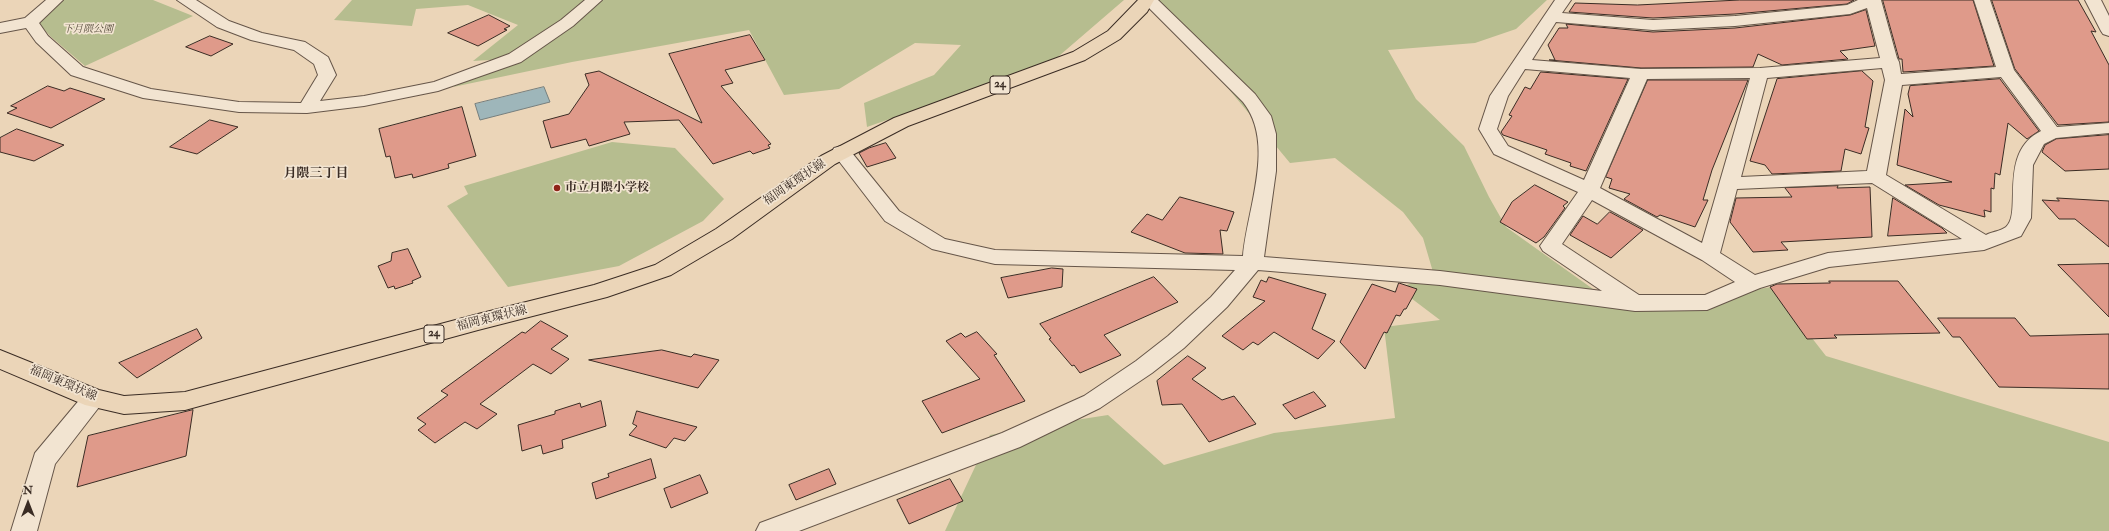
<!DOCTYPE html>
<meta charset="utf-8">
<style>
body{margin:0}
#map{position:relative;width:2109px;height:531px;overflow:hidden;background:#ebd5b8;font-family:"IM FELL Double Pica",serif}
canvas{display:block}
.north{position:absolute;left:8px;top:483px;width:40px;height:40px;-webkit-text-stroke:3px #f2e4d1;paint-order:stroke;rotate:0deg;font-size:11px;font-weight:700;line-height:16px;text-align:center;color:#3a2c24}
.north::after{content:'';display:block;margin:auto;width:14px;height:18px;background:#3a2c24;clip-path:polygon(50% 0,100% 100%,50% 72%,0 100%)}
</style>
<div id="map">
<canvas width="2109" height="531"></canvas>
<div class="north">N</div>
</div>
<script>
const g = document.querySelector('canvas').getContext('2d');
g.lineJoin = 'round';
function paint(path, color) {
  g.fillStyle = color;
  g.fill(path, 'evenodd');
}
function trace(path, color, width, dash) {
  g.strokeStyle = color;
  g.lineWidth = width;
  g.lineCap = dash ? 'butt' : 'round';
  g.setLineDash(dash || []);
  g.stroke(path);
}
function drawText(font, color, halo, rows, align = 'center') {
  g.font = font + ' "IM FELL Double Pica","Noto Serif JP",serif';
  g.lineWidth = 3.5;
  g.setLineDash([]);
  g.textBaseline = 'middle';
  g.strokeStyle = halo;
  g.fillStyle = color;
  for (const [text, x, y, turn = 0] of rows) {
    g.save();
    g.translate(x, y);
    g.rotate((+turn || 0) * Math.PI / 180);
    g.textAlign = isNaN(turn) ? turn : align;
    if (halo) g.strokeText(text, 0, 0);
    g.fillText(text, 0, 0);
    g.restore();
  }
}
paint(new Path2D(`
 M60 0H153L193 16 85 66 50 36 37 21Z
 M352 0H1124L1052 62 867 127 864 103 934 75 961 45 915 43 839 89 784 95 749 30 572 62 453 87 507 59 473 61 518 25 468 5 416 9 412 26 334 20Z
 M1155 0H1547L1516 29 1475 43 1388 50 1416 99 1464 146 1489 197 1506 227 1621 309 1772 287 1826 356 2109 442V531H945L990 435 1037 426 1108 415 1164 465 1274 433 1395 418 1384 327 1440 320 1399 289 1433 272 1423 238 1403 212 1335 158 1290 163Z
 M612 142 675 148 724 199 703 221 619 266 508 287 447 206 468 194 464 186Z`), '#b6bd8f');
const water = new Path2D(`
 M544 87 550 102 480 120 475 104Z`);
paint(water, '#9eb6ba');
trace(water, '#767f7e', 1);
const building = new Path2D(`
 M1740 0H1854L1847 4 1735 14 1653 18 1569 12 1575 3 1637 5Z
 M1883 0H1973L1994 66 1903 72 1902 59H1899L1897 52Z
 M1992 0H2078L2096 32 2091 31 2109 65V122L2058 125 2015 69Z
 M1866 10 1875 46 1840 51 1848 59 1782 65 1758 54 1753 67 1641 68 1549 60H1555L1548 45 1559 28H1568L1566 24 1653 32 1735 28 1850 15Z
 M489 15 510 26 504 29 507 30 478 46 448 33Z
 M750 35 765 60 725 70 733 83 721 86 771 144 768 145 770 148 753 154 750 151 713 164 679 120 624 122 630 134 589 146 586 139 551 148 543 121 569 114 589 85 585 74 599 71 702 123 669 54Z
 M210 36 233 44 211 56 186 47Z
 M1862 71 1873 81 1865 127 1869 128 1861 154 1845 149 1841 171 1772 174 1765 165 1750 161 1777 79Z
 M1541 72 1628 79 1586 171 1570 166 1571 163 1545 154 1547 150 1503 135 1501 132 1512 116 1509 115 1525 87 1530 89Z
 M2000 79 2039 131 2027 139 2008 123 2000 175 1995 173 1994 189 1991 188V212L1984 210 1985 217 1939 205 1905 185 1952 182 1897 165 1905 109 1913 117 1908 94 1910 86Z
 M1648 80H1748L1712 170 1703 200H1708L1695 227 1660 215 1657 217 1624 199 1630 194 1609 188 1612 179 1606 177Z
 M48 86 64 91 70 88 105 99 51 128 7 113 17 108 11 106Z
 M462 107 476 156 448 164 449 168 413 178 412 174 395 178 390 156 386 157 379 129Z
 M210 120 238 127 197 154 170 147Z
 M17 129 64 145 34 161 0 152V138Z
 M2109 135V169L2065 171 2042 152 2045 145 2056 139Z
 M886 143 896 158 867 167 859 153 869 148Z
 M1535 185 1568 202 1563 206 1565 208 1544 237 1536 243 1500 222 1512 202Z
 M1838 186 1837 188 1870 187 1872 237 1781 242 1788 250 1753 252 1730 222 1736 198 1792 197 1785 188Z
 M1180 197 1234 212 1227 231 1220 230 1223 254 1185 253 1131 232 1147 214 1162 220Z
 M1893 198 1942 228 1947 233 1888 236Z
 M2057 198 2109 201V247L2075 219H2059L2042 200 2059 201Z
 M1610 212 1643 230 1611 258 1570 235 1583 216 1597 224Z
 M408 249 421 277 412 281 413 283 395 289 394 286 388 288 378 266 391 261 392 253Z
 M2109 264V317L2058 265Z
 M1052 268 1063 269 1062 287 1008 298 1001 278Z
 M1154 277 1178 302 1104 335 1121 355 1080 373 1074 365 1072 366 1049 339 1051 338 1040 324Z
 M1269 277 1326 294 1312 329 1335 341 1318 359 1274 332 1258 345 1253 342 1243 350 1222 336 1265 301 1253 297 1261 280 1266 282Z
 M1829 281H1898L1940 333 1834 335 1837 338 1807 339 1770 287 1777 284 1830 283Z
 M1399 283 1417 289 1406 309H1404L1400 316 1396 315 1387 333 1384 332 1365 369 1340 342 1372 284 1395 292Z
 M1938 318H2015L2030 336 2109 334V389L1999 387 1960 337H1953Z
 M541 321 568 336 551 349 569 359 551 374 533 364 480 404 497 414 477 429 465 422 435 443 418 430 426 424 417 418 448 395 441 391 522 332 525 333Z
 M197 329 202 338 137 378 119 363Z
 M977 332 997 354 994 355 1025 401 942 433 922 401 980 379 946 341 961 333 965 337Z
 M662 350 691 357 694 354 719 360 698 388 589 360Z
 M1188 356 1206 368 1192 379 1222 400 1234 396 1256 424 1209 442 1182 404 1162 405 1157 381Z
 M1314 392 1326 406 1295 419 1283 405Z
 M601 401 606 426 562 440 563 448 543 454 541 445 522 451 518 425 555 414V411L580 403 581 407Z
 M193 410 186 456 77 487 88 436Z
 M637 411 655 416 697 427 685 441 674 438 666 448 629 435 637 426 633 424Z
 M651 459 656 478 596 499 592 483 609 477 608 474Z
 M829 469 836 484 796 500 789 485Z
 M700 475 708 493 671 508 664 489Z
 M950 479 963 501 909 524 897 500Z`);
paint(building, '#df9a8a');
trace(building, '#3a2c24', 1);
const minor = new Path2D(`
 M46 0H63L39 23 48 36 83 67 151 89 239 102 301 103 318 75 314 64 294 50 251 40 217 27 177 0H196L229 21 262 33 305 42 328 57 336 75 320 101 364 96 434 82 509 54 561 20 585 0H602L573 26 521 62 438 91 364 106 307 113 239 112 143 98 71 75 36 42 26 28 0 33V23L25 18Z
 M1141 0H1158L1255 94 1271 116 1276 134V171L1264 257 1440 271 1602 291 1543 251 1540 246 1578 192 1494 154 1479 129 1490 96 1555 0H1571L1562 13 1653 20 1735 16 1847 5 1858 0H1881L1897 58 1899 62 1901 74 1996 67 1974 0H1990L2014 70 2057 127 2109 123V133L2056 138 2044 144 2033 165 2031 218 2021 236 1984 250 1829 267 1760 288 1707 310 1635 311 1440 285 1258 270 1227 307 1184 348 1152 373 1100 408 1020 447 799 531H756L760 523 1002 433 1084 396 1136 361 1168 336 1211 297 1235 270 995 264 932 249 885 221 832 152 834 148 841 146 848 148 899 211 945 239 995 250 1243 256C1247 209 1276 143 1243 102ZM1867 8 1880 58 1760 68 1641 69 1532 60 1556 22 1653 30 1735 26 1850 14ZM1882 68 1885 80 1867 171 1741 177 1767 78ZM1525 69 1630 78 1584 180 1508 146 1497 129 1508 96ZM2001 77 2041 131C1997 153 2023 213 2006 227 2001 231 1991 232 1986 235L1886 175 1902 85ZM1750 78 1702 243 1600 188 1647 79ZM1872 183 1962 239 1828 253 1755 275 1720 253 1737 189ZM1592 200 1702 260 1735 282 1705 295H1639L1562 244Z
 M2085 0H2101L2109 16V36L2103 34 2101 31Z
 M94 389 102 392 106 398 55 464 37 531H11L35 453 86 392Z`);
const major = new Path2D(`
 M1138 0H1154L1147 12 1120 39 1085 60 908 126 835 164 732 239 671 275 607 297 478 330 185 410 124 414 85 405 0 369V350L99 390 124 396 185 392 478 314 594 285 655 265 716 229 821 156 894 118 1073 52 1108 31Z`);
trace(minor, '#665649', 2);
trace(major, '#3a2c24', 2);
paint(minor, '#f2e4d1');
paint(major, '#ebd5b8');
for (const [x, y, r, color] of [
 [557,188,4,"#8f2418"]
]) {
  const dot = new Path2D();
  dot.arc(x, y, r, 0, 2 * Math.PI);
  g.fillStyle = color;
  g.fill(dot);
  trace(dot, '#f2e4d1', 1.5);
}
drawText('italic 10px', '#534939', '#f2e4d1', [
 ["下月隈公園",88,30]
]);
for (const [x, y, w] of [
 [1000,85,20],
 [434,334,20]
]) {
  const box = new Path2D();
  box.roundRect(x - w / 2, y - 9, w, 18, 3);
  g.fillStyle = '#f2e4d1';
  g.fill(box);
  trace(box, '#3a2c24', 1);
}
drawText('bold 11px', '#3a2c24', null, [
 ["24",1000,85],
 ["24",434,334]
]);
drawText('12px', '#3a2c24', '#f2e4d1', [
 ["福岡東環状線",795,183,-34],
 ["福岡東環状線",492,319,-14],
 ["福岡東環状線",63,384,23]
]);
drawText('bold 12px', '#3a2c24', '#f2e4d1', [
 ["市立月隈小学校",565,188]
], 'left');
drawText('bold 13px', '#3a2c24', '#f2e4d1', [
 ["月隈三丁目",316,174]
]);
</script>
